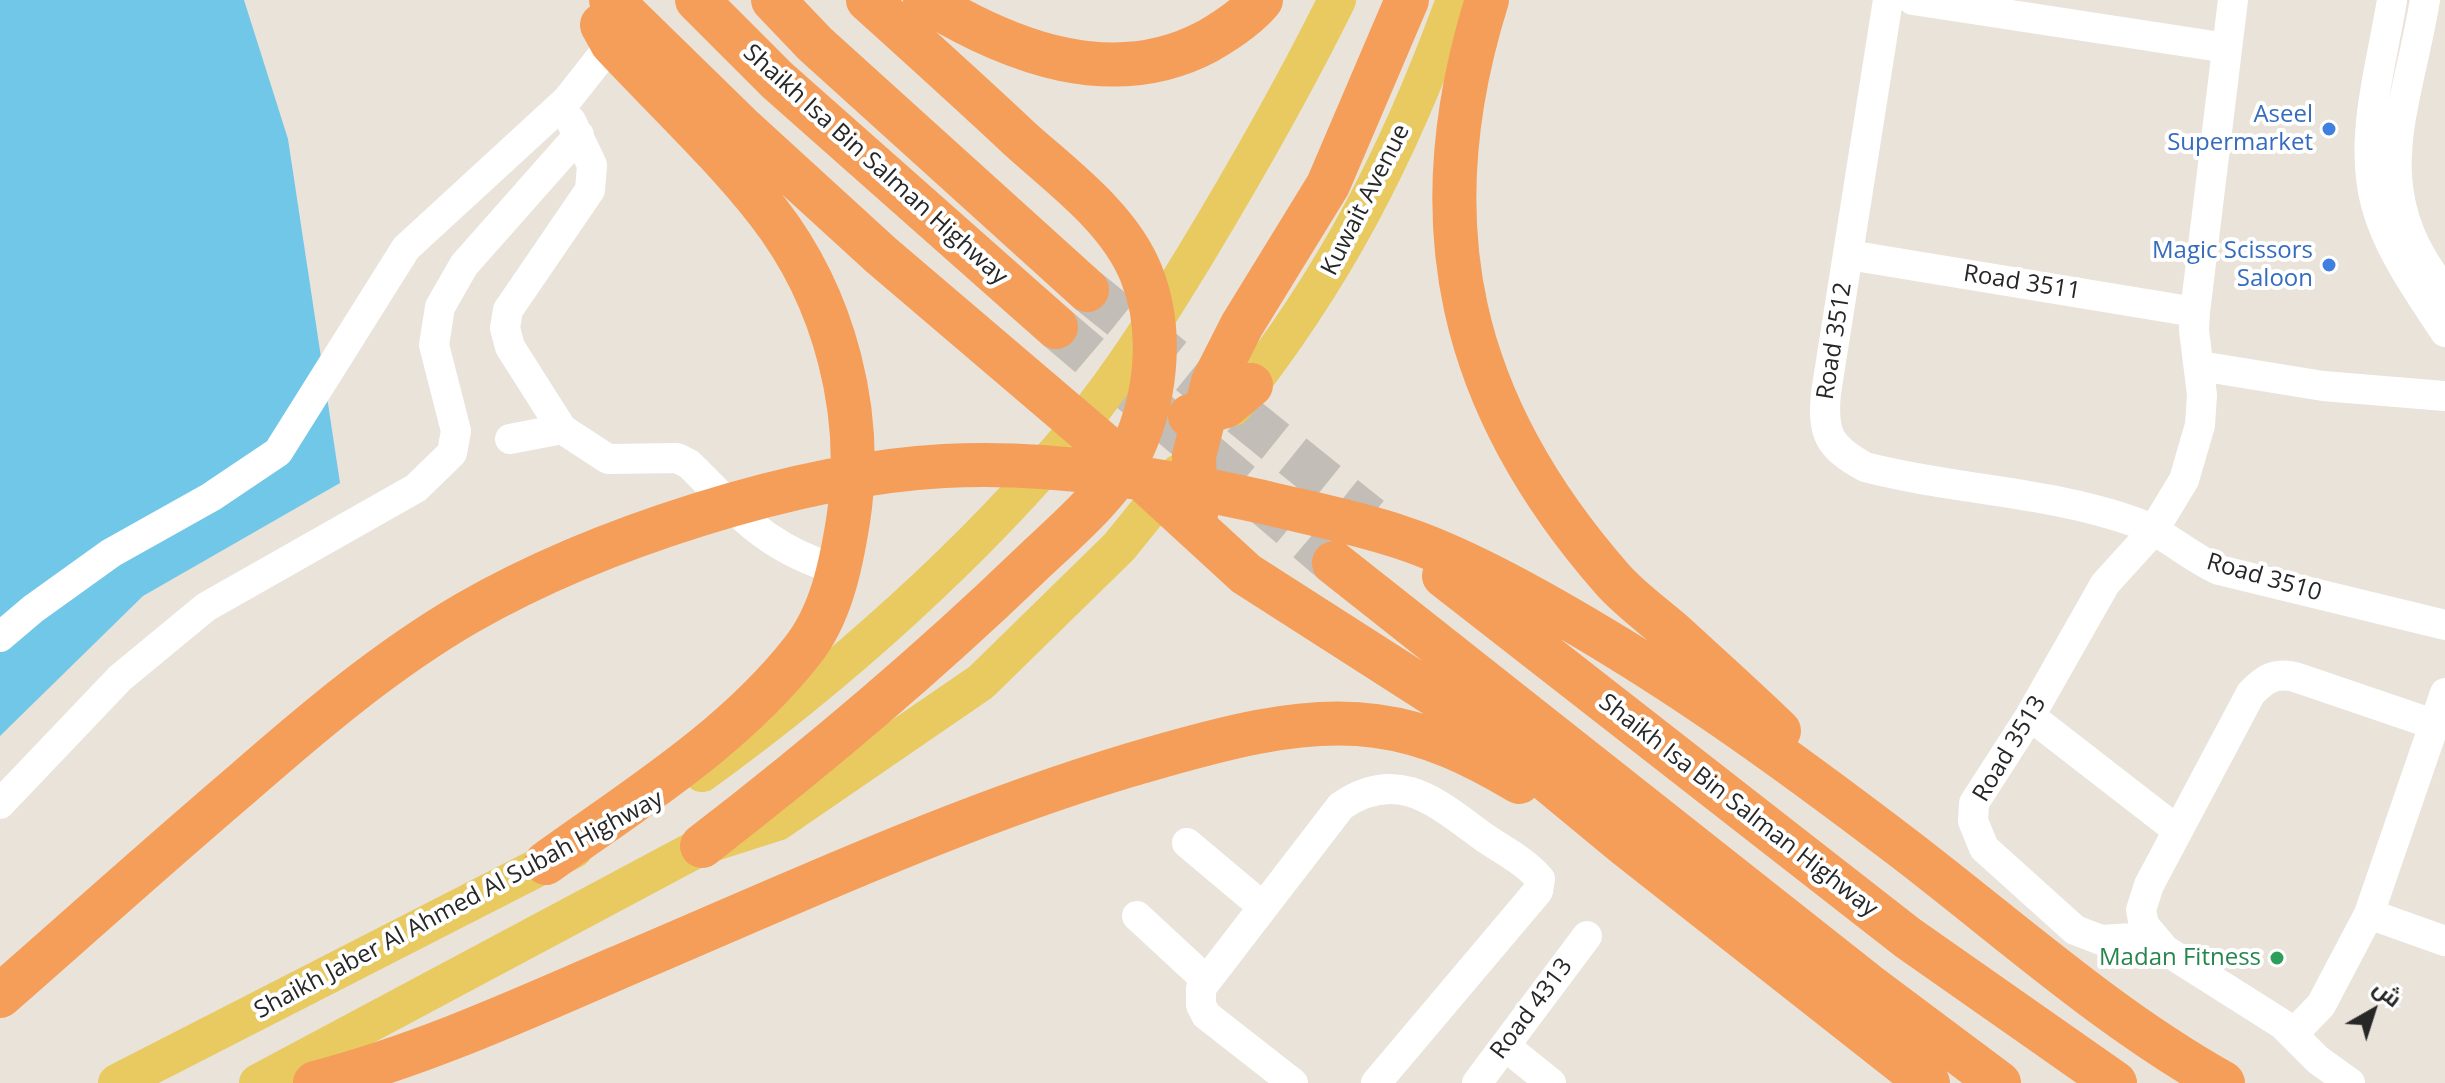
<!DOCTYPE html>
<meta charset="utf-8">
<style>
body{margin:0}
#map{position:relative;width:2445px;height:1083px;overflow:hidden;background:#e9e3da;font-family:"Open Sans",Cairo,sans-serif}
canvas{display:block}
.north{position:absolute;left:2333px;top:971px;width:80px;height:80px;-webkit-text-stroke:6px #fff;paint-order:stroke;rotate:39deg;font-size:22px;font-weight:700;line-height:32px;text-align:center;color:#272727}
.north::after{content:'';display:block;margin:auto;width:28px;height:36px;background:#272727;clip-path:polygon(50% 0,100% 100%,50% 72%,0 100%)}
</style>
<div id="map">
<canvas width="2445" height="1083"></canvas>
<div class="north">ش</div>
</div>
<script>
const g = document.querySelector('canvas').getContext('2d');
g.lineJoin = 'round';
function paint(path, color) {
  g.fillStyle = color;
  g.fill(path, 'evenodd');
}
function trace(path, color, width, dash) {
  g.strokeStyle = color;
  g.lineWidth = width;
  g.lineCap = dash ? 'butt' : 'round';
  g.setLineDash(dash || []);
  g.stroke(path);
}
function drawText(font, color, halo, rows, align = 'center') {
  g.font = font + ' "Open Sans",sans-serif';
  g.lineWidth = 8;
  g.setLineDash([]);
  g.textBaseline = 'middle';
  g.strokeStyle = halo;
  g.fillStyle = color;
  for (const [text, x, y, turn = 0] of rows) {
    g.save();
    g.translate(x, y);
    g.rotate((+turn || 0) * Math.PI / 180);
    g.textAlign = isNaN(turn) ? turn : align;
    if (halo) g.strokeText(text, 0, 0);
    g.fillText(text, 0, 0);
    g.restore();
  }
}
paint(new Path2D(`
 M0 0H244L288 139 340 483 143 596 0 736Z`), '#71c7e7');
trace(new Path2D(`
 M1087 290 1370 518
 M1056 327 1334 563`), '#c2bdb6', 44, [44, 22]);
trace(new Path2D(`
 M1888 0 1826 393C1822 434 1829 447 1865 467 1953 490 2049 491 2135 522 2165 533 2190 557 2219 570L2445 625
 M1913 0 2227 48
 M2392 0C2383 57 2364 120 2371 178 2377 235 2414 285 2445 332
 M2425 0C2406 114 2363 189 2445 291
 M571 121 592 165 590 190 508 310 505 328 510 347 562 429 608 459 677 458 689 464C741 515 765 548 838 570
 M1849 255 2195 312
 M2200 366 2323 386 2445 396
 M510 439 562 429
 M0 637 33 609 111 553 211 497 278 452 406 248 567 100 612 43
 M2030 716 2177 830
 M0 804 120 678 206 607 416 488 452 453 456 431 434 345 440 307 464 265 579 135
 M1187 843 1262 906
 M2369 914 2445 941
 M1137 916 1205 979
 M2150 937 2101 940 2075 930 1984 848 1973 821 1974 803 2030 716 2105 584 2153 531 2184 480 2200 425 2202 395 2194 330 2195 312 2233 0
 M2293 1034 2321 1005 2369 914 2445 693
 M1505 1046 1551 1083
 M1293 1083 1206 1015 1201 1005V988L1341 806C1399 766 1438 804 1485 838 1503 850 1526 862 1540 879L1538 891 1376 1083
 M1477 1083 1587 936
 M2350 1083 2318 1060 2282 1024 2165 950 2144 925 2141 910 2149 885 2251 693C2265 679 2275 672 2295 677L2433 724`), '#fff', 30);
trace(new Path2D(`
 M1233 407C1335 279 1399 154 1455 0
 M702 773C835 677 976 552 1080 425 1124 371 1160 313 1196 254 1246 171 1294 87 1337 0
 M117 1083 574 849
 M258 1083 702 846 777 822 981 682 1119 547 1179 473`), '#e8ca60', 38);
trace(new Path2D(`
 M611 0 741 127 881 255 1125 463 1246 574 1477 722 1627 846 1928 1083
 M697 0 777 80 1056 327
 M773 0 815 44 1087 290
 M925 0C1010 52 1113 92 1208 41 1227 30 1247 17 1261 0
 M1487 0C1417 223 1459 405 1613 580 1630 599 1652 615 1672 632 1708 665 1744 697 1779 731
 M1190 416 1226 406 1251 385
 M1196 515 1194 456 1213 382 1242 325 1328 185 1407 0
 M1334 563 1868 985 1999 1083
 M1444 576 1908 938 2115 1083
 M702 846C816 758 925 666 1028 567 1058 538 1108 496 1127 460 1156 405 1165 332 1141 273 1119 218 1062 177 1020 139 970 92 919 46 868 0
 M546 863C635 799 734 738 802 651 831 615 841 565 848 521 865 414 835 298 768 212 724 155 662 97 612 43L602 25
 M0 996C81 925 161 853 242 784 313 722 386 660 467 613 596 539 796 474 944 466 1051 460 1158 479 1263 502 1308 513 1355 522 1400 537 1468 559 1556 610 1618 648 1716 708 1810 777 1902 847 2008 928 2107 1018 2223 1083
 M315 1083C419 1056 516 1012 615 969 785 897 953 818 1130 765 1206 743 1296 715 1376 726 1429 733 1474 755 1519 782`), '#f59e59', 44);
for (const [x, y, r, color] of [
 [2329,129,8,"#3f7fe0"],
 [2329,265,8,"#3f7fe0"],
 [2277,958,8,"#2e9e5b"]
]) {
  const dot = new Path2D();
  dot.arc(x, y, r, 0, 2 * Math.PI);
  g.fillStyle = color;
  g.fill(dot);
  trace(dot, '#fff', 3);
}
drawText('24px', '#366cbe', '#fff', [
 ["Aseel",2313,115],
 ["Supermarket",2313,143],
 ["Magic Scissors",2313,251],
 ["Saloon",2313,279]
], 'right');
drawText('24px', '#272727', '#fff', [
 ["Shaikh Isa Bin Salman Highway",875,165,42],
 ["Kuwait Avenue",1366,200,-63],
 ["Road 3511",2022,283,9],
 ["Road 3512",1835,341,-81],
 ["Road 3510",2264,578,16],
 ["Road 3513",2010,749,-59],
 ["Shaikh Isa Bin Salman Highway",1738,806,38],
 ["Shaikh Jaber Al Ahmed Al Subah Highway",459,905,-28],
 ["Road 4313",1532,1009,-53]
]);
drawText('24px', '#27864d', '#fff', [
 ["Madan Fitness",2261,958]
], 'right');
</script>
